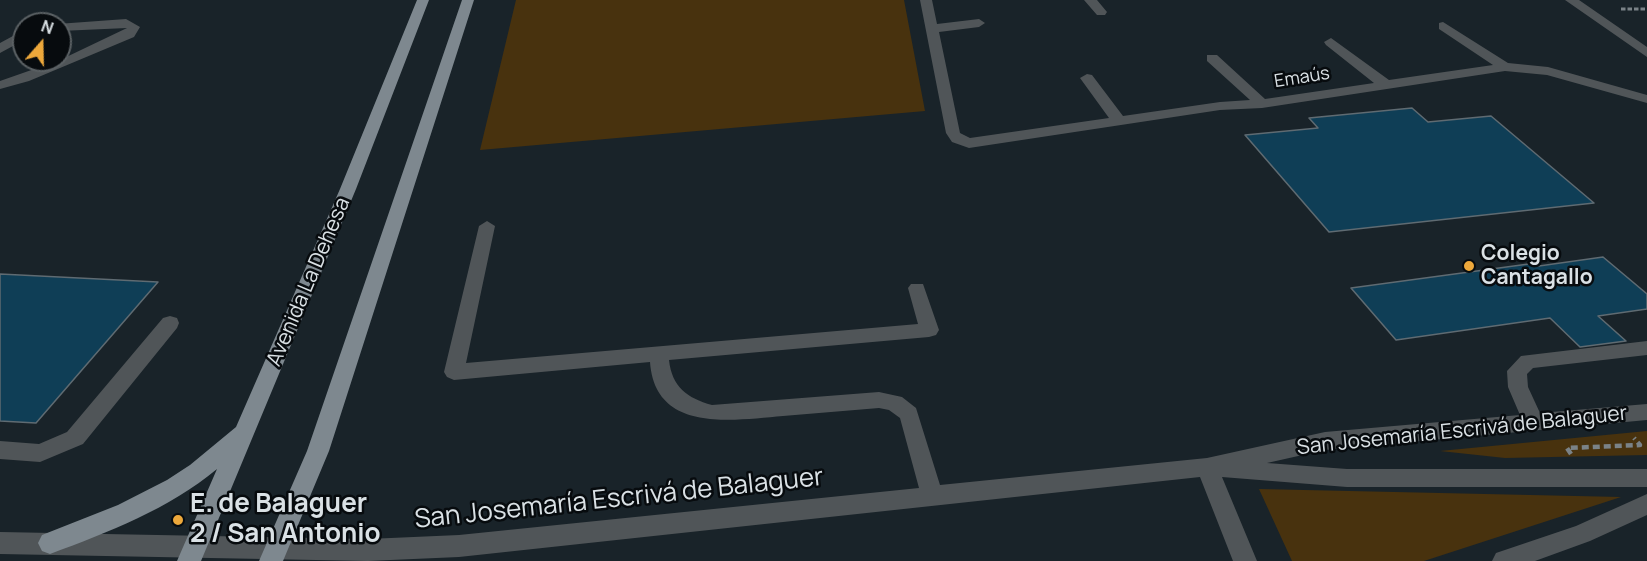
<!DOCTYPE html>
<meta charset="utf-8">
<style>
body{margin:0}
#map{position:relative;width:1647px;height:561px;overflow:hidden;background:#192329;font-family:Manrope,sans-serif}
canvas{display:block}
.north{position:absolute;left:12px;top:12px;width:60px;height:60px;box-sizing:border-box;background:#070b0e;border:2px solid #5b6164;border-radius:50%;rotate:20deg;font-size:16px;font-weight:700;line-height:24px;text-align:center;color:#dae1e5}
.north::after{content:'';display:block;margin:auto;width:21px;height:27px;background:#eda83b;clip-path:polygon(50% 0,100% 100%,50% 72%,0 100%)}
</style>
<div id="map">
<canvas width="1647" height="561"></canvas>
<div class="north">N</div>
</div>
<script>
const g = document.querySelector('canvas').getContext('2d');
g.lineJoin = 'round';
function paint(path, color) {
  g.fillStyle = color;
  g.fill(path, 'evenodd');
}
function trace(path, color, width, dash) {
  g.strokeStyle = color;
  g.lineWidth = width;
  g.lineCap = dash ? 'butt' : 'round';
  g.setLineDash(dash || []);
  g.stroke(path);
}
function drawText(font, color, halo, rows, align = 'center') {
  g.font = font + ' Manrope,sans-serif';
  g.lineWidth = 5;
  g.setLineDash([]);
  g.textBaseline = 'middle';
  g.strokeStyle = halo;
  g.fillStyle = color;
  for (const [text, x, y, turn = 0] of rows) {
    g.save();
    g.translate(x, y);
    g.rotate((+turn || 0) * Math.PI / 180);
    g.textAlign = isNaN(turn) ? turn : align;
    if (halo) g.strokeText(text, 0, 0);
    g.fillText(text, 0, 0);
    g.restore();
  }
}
paint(new Path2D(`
 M516 0H904L925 111 480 150Z
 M1647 431V455L1505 458 1440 451Z
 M1259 489 1621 497 1424 561H1292Z`), '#48320e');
const building = new Path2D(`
 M1412 108 1428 122 1491 116 1594 203 1329 232 1245 135 1318 128 1309 118Z
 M1603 257 1647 294V309L1598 316 1626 341 1580 347 1550 318 1396 340 1351 288 1536 263 1539 266Z
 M0 274 158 282 36 423 0 421Z`);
paint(building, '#0f3e56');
trace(building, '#5f6b72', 1.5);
trace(new Path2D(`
 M1621 9H1647`), '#7a8287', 3, [4.5, 2]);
trace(new Path2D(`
 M1571 454 1567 448 1640 445 1634 438`), '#7a8287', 4.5, [7, 4]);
paint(new Path2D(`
 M920 0H932L937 24 979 19 985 23 979 27 939 32 960 133 970 138 1109 118 1080 78 1087 74 1092 75 1123 116 1220 102 1250 100 1207 61V55H1217L1265 99 1374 83 1326 45 1324 42 1331 38 1389 80 1493 65 1439 29V23L1443 22 1508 63 1548 67 1647 95V103L1547 75 1505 71 1262 108 1220 110 969 148 952 142 946 133Z
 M1084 0H1097L1107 12 1105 15H1097Z
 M1565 0H1579L1647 47V57Z
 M126 19 140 27 134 37 29 81 0 89V81L60 60 127 28 60 31V24H57Z
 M24 30V40L0 53V43Z
 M487 221 495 226 466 363 918 324 908 288 911 284H923L939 330 936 335 929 337 669 360C672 387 687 398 712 405L879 392 902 397 916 408 940 485 1207 458 1325 432 1520 415 1508 387 1507 371 1521 356 1647 341V355L1533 368 1527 374 1528 387 1540 413 1647 404V420L1325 450 1267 463 1347 469H1647V487H1347L1222 477 1257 561H1233L1200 477 459 557 368 561 0 554V532L368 539 459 535 919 488 900 418 889 410 879 408C847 411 815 413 783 416 734 420 655 434 650 362L454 380 447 377 444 372 479 226Z
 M170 316 177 318 179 323 177 328 83 444 40 462 0 459V441L39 444 67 432 163 318Z
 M1647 494V515L1590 541 1535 561H1492L1496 553 1576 526Z`), '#505558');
paint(new Path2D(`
 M417 0H429L356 189 201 561H177L217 469C169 509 109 532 50 554L42 551 38 543 42 535 118 505 167 480 190 465 236 427 340 189Z
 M462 0H474L329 451 283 561H259L307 451Z`), '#7e888f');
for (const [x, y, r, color] of [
 [1469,266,6,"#eda83b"],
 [178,520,6,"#eda83b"]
]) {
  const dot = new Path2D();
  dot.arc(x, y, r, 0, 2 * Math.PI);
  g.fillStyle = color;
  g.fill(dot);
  trace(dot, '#070b0e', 2);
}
drawText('18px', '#dae1e5', '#070b0e', [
 ["Emaús",1302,78,-9]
]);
drawText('bold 21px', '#dae1e5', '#070b0e', [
 ["Colegio",1481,254],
 ["Cantagallo",1481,278]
], 'left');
drawText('21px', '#dae1e5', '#070b0e', [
 ["Avenida La Dehesa",309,282,-67],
 ["San Josemaría Escrivá de Balaguer",1462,431,-6]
]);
drawText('26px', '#dae1e5', '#070b0e', [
 ["San Josemaría Escrivá de Balaguer",619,499,-6]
]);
drawText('bold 26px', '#dae1e5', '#070b0e', [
 ["E. de Balaguer",190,505],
 ["2 / San Antonio",190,535]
], 'left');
</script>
